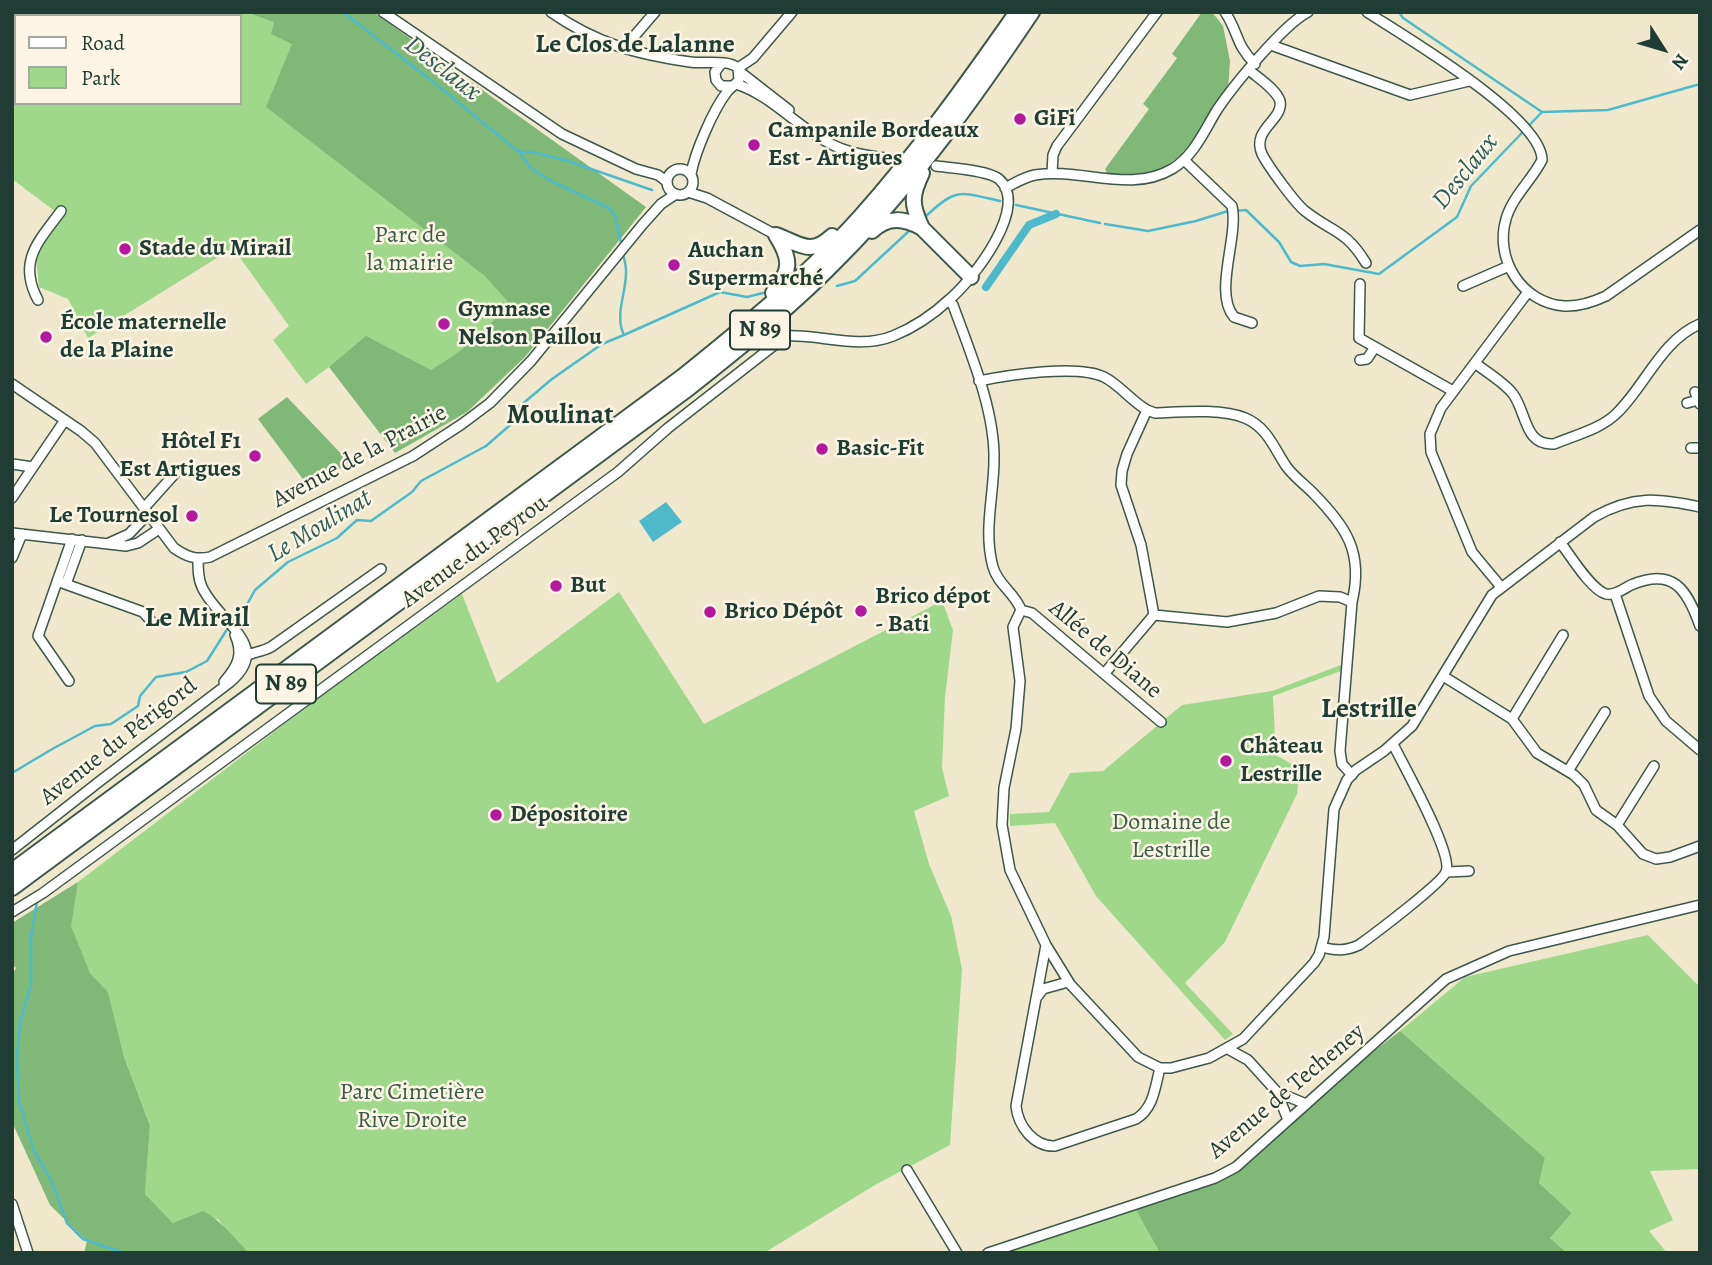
<!DOCTYPE html>
<meta charset="utf-8">
<style>
body{margin:0}
#map{position:relative;width:1712px;height:1265px;overflow:hidden;background:#efe8cc;font-family:Alegreya,serif}
canvas{display:block}
.frame{position:absolute;inset:0;border:14px solid #1f3d34;pointer-events:none}
.legend{position:absolute;left:14px;top:14px;width:228px;height:91px;box-sizing:border-box;background:#fcf5e5;border:2px solid #a4ab9e;margin:0;padding:9px 12px;list-style:none;font-size:21px;color:#1f3d34}
.legend li{display:flex;align-items:center;gap:14px;height:35px}
.legend b{width:35px;border:2px solid #a4ab9e}
.north{position:absolute;left:1628px;top:14px;width:70px;height:70px;-webkit-text-stroke:5px #fcf5e5;paint-order:stroke;rotate:127deg;font-size:19px;font-weight:700;line-height:28px;text-align:center;color:#1f3d34}
.north::after{content:'';display:block;margin:auto;width:24px;height:32px;background:#1f3d34;clip-path:polygon(50% 0,100% 100%,50% 72%,0 100%)}
</style>
<div id="map">
<canvas width="1712" height="1265"></canvas>
<div class="frame"></div>
<ul class="legend">
<li><b style="height:9px;background:#fff"></b>Road</li>
<li><b style="height:19px;background:#9fd88b"></b>Park</li>
</ul>
<div class="north">N</div>
</div>
<script>
const g = document.querySelector('canvas').getContext('2d');
g.lineJoin = 'round';
function paint(path, color) {
  g.fillStyle = color;
  g.fill(path, 'evenodd');
}
function trace(path, color, width, dash) {
  g.strokeStyle = color;
  g.lineWidth = width;
  g.lineCap = dash ? 'butt' : 'round';
  g.setLineDash(dash || []);
  g.stroke(path);
}
function drawText(font, color, halo, rows, align = 'center') {
  g.font = font + ' Alegreya,serif';
  g.lineWidth = 5;
  g.setLineDash([]);
  g.textBaseline = 'middle';
  g.strokeStyle = halo;
  g.fillStyle = color;
  for (const [text, x, y, turn = 0] of rows) {
    g.save();
    g.translate(x, y);
    g.rotate((+turn || 0) * Math.PI / 180);
    g.textAlign = isNaN(turn) ? turn : align;
    if (halo) g.strokeText(text, 0, 0);
    g.fillText(text, 0, 0);
    g.restore();
  }
}
paint(new Path2D(`
 M12 12H341L608 209 396 451 329 367 306 384 273 340 289 326 233 248 88 338 68 299 39 287 36 257 56 212 12 179ZM16 16H240V103H16Z
 M619 592 704 724 942 601 953 630 945 697 942 768 949 796 914 811 929 864 951 916 962 969 950 1145 875 1185 764 1253H249L228 1233 218 1219 173 1223 145 1194 150 1124 124 1057 108 992 90 973 70 926 78 882 322 695 462 594 497 683Z
 M1341 665V671L1273 696 1276 755 1300 769 1297 794 1225 942 1185 983 1233 1034 1225 1040 1096 896 1055 823 1010 826V814L1049 812 1070 773 1103 771 1182 705 1272 691Z
 M1648 935 1700 987V1169L1650 1171 1673 1220 1649 1231 1667 1253H1567L1550 1238 1572 1213 1539 1183 1545 1158 1400 1031 1465 977Z
 M1133 1205 1160 1253H988Z`), '#9fd88b');
paint(new Path2D(`
 M12 12H226L223 16H16V43L12 41Z
 M246 12H373L646 207 525 357 467 412 395 453 329 367 366 336 431 370C462 352 486 331 509 303L485 276 266 107 292 44 271 34 274 22Z
 M1202 12H1212L1223 26 1230 61 1228 91 1199 133 1180 156 1155 173 1108 175 1105 169 1149 109 1143 104 1177 58 1172 54Z
 M287 397 350 463 308 486 258 419Z
 M78 882 71 926 90 973 108 992 124 1057 150 1125 145 1194 173 1223 203 1211C222 1221 234 1238 249 1253H84L87 1241 50 1205 12 1122V975L16 968 12 964V923Z
 M1400 1031 1545 1158 1539 1183 1572 1213 1550 1238 1567 1253H1160L1133 1205 1236 1167 1306 1104Z`), '#7fb877');
paint(new Path2D(`
 M666 502 682 522 653 542 639 521Z`), '#4fb9cc');
trace(new Path2D(`
 M343 12 437 85 519 152 531 168 551 181 609 208 615 215 622 247
 M1399 12 1403 18 1542 112
 M1542 112 1608 110 1700 84
 M519 152H533L568 161 652 190
 M1016 205 1100 223
 M1235 211 1246 210 1279 242 1291 262 1300 266 1324 264 1379 274 1457 217 1471 186 1542 112
 M925 217C957 187 959 192 1000 201
 M1105 224 1148 231 1196 221 1228 211
 M623 253C624 259 626 265 626 271 627 291 614 315 624 335L720 292 747 297 763 293
 M837 286 855 281 909 231
 M12 773 54 748 95 726 111 724 138 706 140 696 156 677 186 672 207 661 226 631 243 612 255 590 288 562 337 538 357 520 371 521 412 492 421 481 486 446 517 419 520 406 552 379 602 344 624 335
 M37 902 31 936V985L20 1022 17 1057 19 1102 34 1151 52 1182 67 1223 83 1239 124 1253`), '#4fb9cc', 2.5);
trace(new Path2D(`
 M986 287 1029 225 1056 214`), '#4fb9cc', 8);
const minor = new Path2D(`
 M383 12 562 134 636 169 658 175 666 181
 M551 12C597 44 636 54 690 62 704 64 728 59 738 68L739 80C735 85 730 88 727 92 713 110 695 152 691 174
 M1225 12C1239 33 1235 44 1255 64
 M1367 12C1404 36 1542 117 1542 160 1532 180 1512 197 1506 219 1494 259 1522 303 1564 306 1579 307 1593 302 1606 296L1700 230
 M1271 45 1410 95 1469 81
 M626 49 631 40 655 12
 M721 64 715 72 716 80 721 86H733
 M738 68 753 58 792 12
 M1249 70C1258 78 1276 89 1280 101 1284 120 1251 129 1262 154 1268 166 1295 203 1305 211 1333 233 1345 229 1366 263
 M739 71 789 110
 M736 84C771 95 797 127 829 143 849 154 871 156 893 159
 M1184 160 1232 206C1239 237 1213 292 1234 317L1252 323
 M667 182a13 13 0 1 1 26 0a13 13 0 1 1-26 0Z
 M1052 173 1053 155 1057 146 1157 12
 M1005 188C1015 183 1024 177 1035 175 1079 167 1130 194 1172 169 1194 156 1204 131 1217 110 1233 86 1283 25 1308 12
 M688 192 707 198 776 235
 M1360 284 1359 338 1453 391
 M1463 286 1509 266
 M38 300C17 261 39 241 61 211
 M949 301 953 305C970 352 995 410 994 460 994 495 983 531 993 567 998 585 1015 593 1021 610L1013 627 1020 681 1016 729 1004 788 1002 825 1010 870 1046 945 1070 984 1138 1057 1160 1068H1171L1209 1058 1243 1039 1314 963 1319 955 1324 937 1334 809 1347 780 1356 770 1384 751 1412 726 1492 595 1594 517C1633 495 1658 498 1700 507
 M1360 360 1367 359 1375 347
 M1475 363C1486 372 1504 382 1513 394 1527 413 1524 446 1554 444 1575 435 1602 429 1618 412 1646 384 1662 340 1700 324
 M979 381C1008 375 1078 364 1104 377 1120 385 1131 401 1147 410L1155 413C1180 412 1222 408 1245 418 1267 427 1274 448 1286 466 1293 476 1304 484 1313 493 1346 527 1364 552 1352 602L1340 751 1342 764 1352 775
 M12 384 81 431 95 443 174 548C187 557 196 560 210 557L413 456 462 424 490 403 531 361 643 224 661 204 676 194
 M1695 392 1700 404
 M1687 403 1698 400
 M1147 410 1127 454 1122 471 1121 485 1141 545 1154 615
 M1691 448H1700
 M12 464 33 467
 M12 498 65 420
 M144 508 179 469
 M12 533 126 546 138 543 159 529
 M1560 542C1570 555 1591 590 1606 594 1615 596 1623 589 1631 585 1673 567 1687 589 1700 626
 M109 543 129 534 148 514
 M12 558 22 534
 M57 581 143 612 151 621
 M66 584 82 540
 M1501 587 1472 552 1431 452 1430 434 1441 408 1528 292
 M1615 594 1649 696 1666 721 1700 750
 M1021 610 1032 613 1161 722
 M238 661C247 652 260 653 271 647L381 569
 M1104 674 1154 615 1227 622 1276 613 1319 596 1340 597 1352 602
 M1443 676 1512 719 1537 753 1574 775 1584 785 1596 810 1617 825 1643 854 1656 859 1670 857 1700 846
 M69 681 38 636 72 539
 M224 682C237 667 244 655 235 635
 M1512 719 1563 635
 M1568 771 1605 712
 M1617 825 1654 766
 M12 850 100 781 229 683C275 645 218 623 202 587 198 579 198 569 198 559
 M1447 872 1469 871
 M12 912 43 893 618 472 668 428 786 336C821 334 858 350 893 336 913 328 935 313 951 298 973 279 1030 207 999 179 988 170 951 168 936 166
 M1046 945 1016 1106C1018 1126 1034 1147 1055 1146L1136 1119C1154 1108 1155 1087 1160 1068
 M1322 947C1336 951 1346 951 1359 945 1373 935 1442 883 1446 872 1454 854 1403 765 1393 744
 M1037 997 1043 989 1068 982
 M1228 1049 1248 1060 1277 1092 1288 1120
 M1277 1092 1306 1104
 M907 1170 957 1253
 M12 1204 28 1253
 M988 1253 1215 1178 1236 1167 1446 979 1509 951 1700 905`);
const highway = new Path2D(`
 M922 173C911 196 911 204 922 228
 M872 231C888 216 904 218 922 228L971 277
 M776 235C799 243 810 257 832 236
 M773 293C792 270 791 259 776 235
 M12 871 682 377C744 327 807 276 861 216 918 152 968 82 1017 12
 M12 888 689 388C742 346 795 304 842 255 914 182 975 97 1032 12`);
trace(minor, '#3e574b', 12);
trace(highway, '#3e574b', 18);
trace(minor, '#fff', 9);
trace(highway, '#fff', 14);
for (const [x, y, r, color] of [
 [1020,119,7,"#b5179e"],
 [754,145,7,"#b5179e"],
 [125,249,7,"#b5179e"],
 [674,265,7,"#b5179e"],
 [444,324,7,"#b5179e"],
 [46,337,7,"#b5179e"],
 [822,449,7,"#b5179e"],
 [255,456,7,"#b5179e"],
 [192,516,7,"#b5179e"],
 [556,586,7,"#b5179e"],
 [861,611,7,"#b5179e"],
 [710,612,7,"#b5179e"],
 [1226,761,7,"#b5179e"],
 [496,815,7,"#b5179e"]
]) {
  const dot = new Path2D();
  dot.arc(x, y, r, 0, 2 * Math.PI);
  g.fillStyle = color;
  g.fill(dot);
  trace(dot, '#fcf5e5', 2.5);
}
for (const [x, y, w] of [
 [760,330,60],
 [286,684,60]
]) {
  const box = new Path2D();
  box.roundRect(x - w / 2, y - 19.5, w, 39, 5);
  g.fillStyle = '#fcf5e5';
  g.fill(box);
  trace(box, '#1f3d34', 2);
}
drawText('bold 23px', '#1f3d34', null, [
 ["N 89",760,330],
 ["N 89",286,684]
]);
drawText('bold 24px', '#1f3d34', '#fcf5e5', [
 ["GiFi",1034,119],
 ["Campanile Bordeaux",768,131],
 ["Est - Artigues",768,159],
 ["Stade du Mirail",139,249],
 ["Auchan",688,251],
 ["Supermarché",688,279],
 ["Gymnase",458,310],
 ["Nelson Paillou",458,338],
 ["École maternelle",60,323],
 ["de la Plaine",60,351],
 ["Hôtel F1",241,442,"right"],
 ["Est Artigues",241,470,"right"],
 ["Basic-Fit",836,449],
 ["Le Tournesol",178,516,"right"],
 ["But",570,586],
 ["Brico dépot",875,597],
 ["- Bati",875,625],
 ["Brico Dépôt",724,612],
 ["Château",1240,747],
 ["Lestrille",1240,775],
 ["Dépositoire",510,815]
], 'left');
drawText('24px', '#395c45', '#fcf5e5', [
 ["Parc de",410,236],
 ["la mairie",410,264],
 ["Domaine de",1171,823],
 ["Lestrille",1171,851],
 ["Parc Cimetière",412,1093],
 ["Rive Droite",412,1121]
]);
drawText('24px', '#1f3d34', '#fcf5e5', [
 ["Avenue de la Prairie",360,457,-28],
 ["Avenue du Peyrou",475,552,-36],
 ["Allée de Diane",1105,650,40],
 ["Avenue du Périgord",119,742,-38],
 ["Avenue de Techeney",1287,1092,-40]
]);
drawText('bold 26px', '#1f3d34', '#fcf5e5', [
 ["Le Clos de Lalanne",635,46]
]);
drawText('italic 26px', '#2b5c5a', '#fcf5e5', [
 ["Desclaux",442,69,38],
 ["Desclaux",1466,172,-51],
 ["Le Moulinat",320,527,-31]
]);
drawText('bold 28px', '#1f3d34', '#fcf5e5', [
 ["Moulinat",560,416],
 ["Le Mirail",197,619],
 ["Lestrille",1369,710]
]);
</script>
